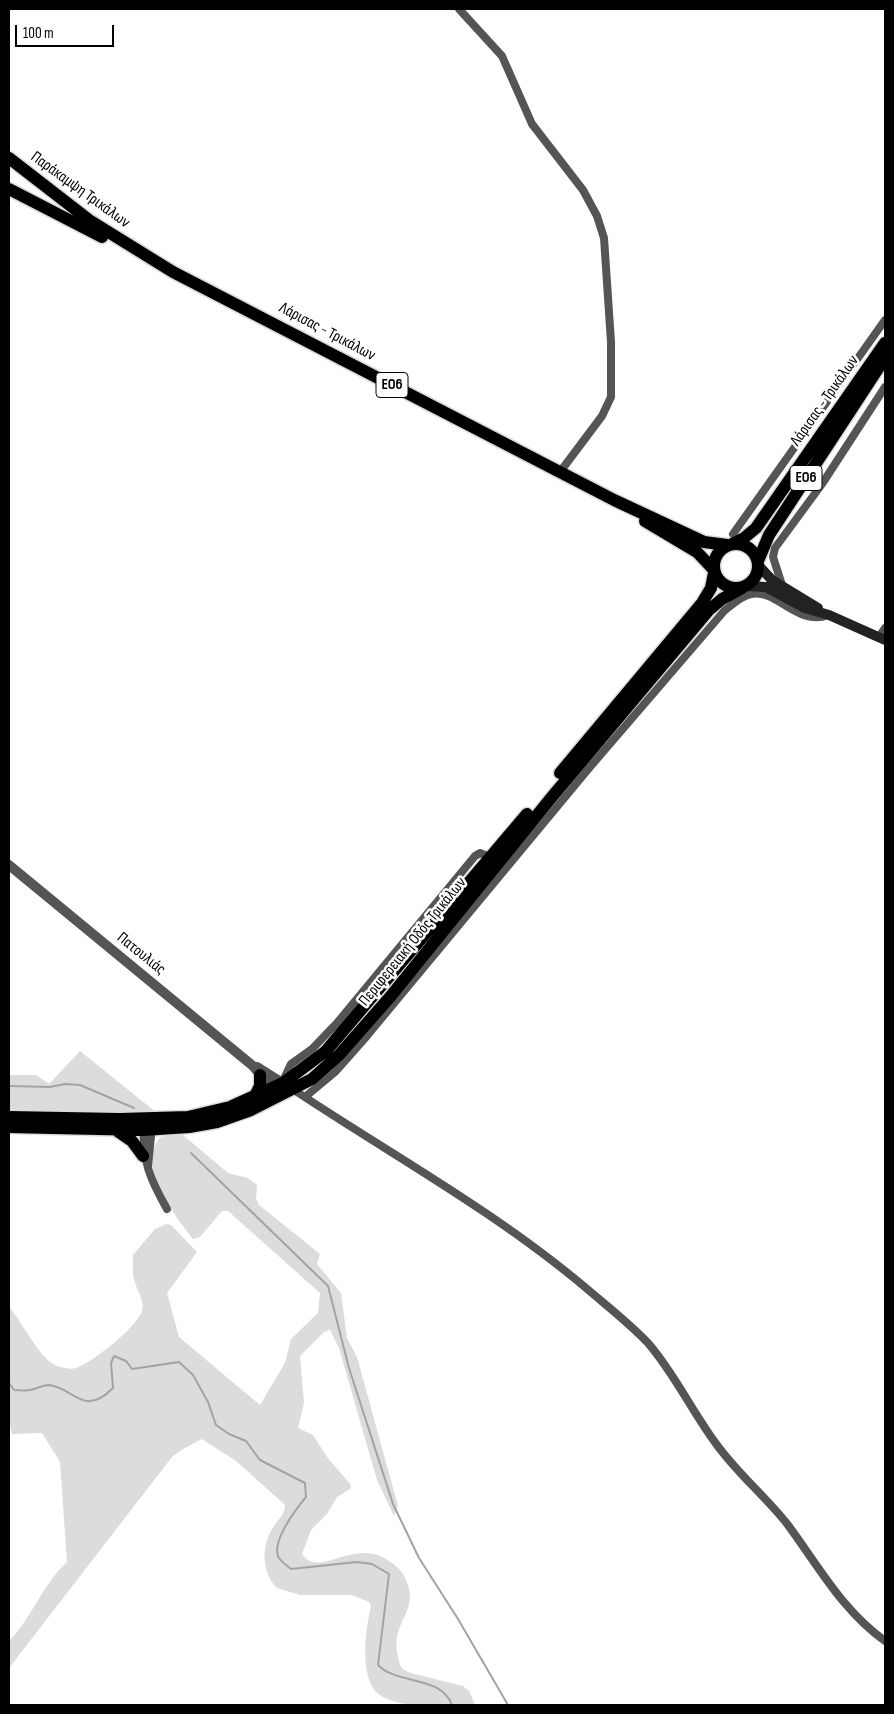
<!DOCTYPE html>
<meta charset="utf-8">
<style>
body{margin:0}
#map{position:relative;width:894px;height:1714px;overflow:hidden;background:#fff;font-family:"Sofia Sans Condensed",sans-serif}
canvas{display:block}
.frame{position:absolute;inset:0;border:10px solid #000;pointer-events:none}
.scale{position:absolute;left:15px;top:25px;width:99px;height:22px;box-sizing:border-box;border:2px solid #000;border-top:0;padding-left:6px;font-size:15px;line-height:18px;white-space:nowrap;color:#000;-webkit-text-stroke:4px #fff;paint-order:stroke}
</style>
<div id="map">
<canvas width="894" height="1714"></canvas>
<div class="frame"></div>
<div class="scale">100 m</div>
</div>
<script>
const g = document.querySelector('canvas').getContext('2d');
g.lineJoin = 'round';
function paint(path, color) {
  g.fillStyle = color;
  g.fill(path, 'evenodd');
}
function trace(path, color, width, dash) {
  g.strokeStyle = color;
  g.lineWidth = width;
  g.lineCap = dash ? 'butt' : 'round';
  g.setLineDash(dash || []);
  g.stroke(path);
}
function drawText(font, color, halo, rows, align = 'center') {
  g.font = font + ' "Sofia Sans Condensed",sans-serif';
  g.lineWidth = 5;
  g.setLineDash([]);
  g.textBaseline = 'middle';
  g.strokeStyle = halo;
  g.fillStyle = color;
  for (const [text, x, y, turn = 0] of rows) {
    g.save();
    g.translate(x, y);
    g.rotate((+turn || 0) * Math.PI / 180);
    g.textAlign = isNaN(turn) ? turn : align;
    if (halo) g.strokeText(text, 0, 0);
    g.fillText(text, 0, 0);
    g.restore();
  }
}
paint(new Path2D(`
 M80 1051 157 1113 95 1114 55 1111 9 1113V1075H36L49 1084Z
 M168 1135H183L228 1173 248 1178 257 1185 256 1199 259 1205 320 1254 317 1264 341 1293 347 1338 357 1357 398 1506 394 1516 377 1480 339 1348 330 1330 324 1332 300 1356 304 1403 298 1428 313 1435 327 1457 351 1485 350 1489 337 1497 327 1514 311 1530 302 1554C319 1580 354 1536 389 1561 394 1564 400 1569 403 1574 406 1579 410 1590 410 1595 410 1618 391 1627 398 1657 400 1667 402 1670 411 1673L463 1686 469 1691 475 1705C448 1705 407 1710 383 1697 357 1683 366 1628 371 1606L369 1602 352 1595H300L277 1588C261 1572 261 1544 274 1526 279 1518 285 1515 285 1505L236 1461 202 1439 183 1449 172 1457 9 1668V1641C32 1618 42 1585 67 1562L60 1462 42 1433 12 1434 9 1422V1307C23 1323 37 1354 53 1364 58 1367 71 1370 76 1368 93 1362 136 1328 142 1311 145 1301 137 1291 135 1282 132 1274 133 1264 133 1255L155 1229 166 1224 171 1225 197 1252 167 1293 179 1337 260 1405 285 1363 291 1339 318 1313 320 1293 228 1211H222L200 1237 193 1239C176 1216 133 1165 161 1137Z`), '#dcdcdc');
trace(new Path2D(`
 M9 1086 50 1087 65 1084 80 1085 134 1108
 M191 1153 328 1286 349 1368 393 1504 419 1558 458 1619 508 1705
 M9 1383 14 1390C19 1390 25 1391 30 1390 37 1389 42 1385 49 1385 75 1388 83 1418 113 1388L111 1363 114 1356 126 1361 132 1369 179 1362 193 1375 208 1402 216 1425 229 1434 246 1441 260 1460 305 1483 306 1497C296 1509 270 1543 279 1558 282 1562 287 1566 291 1569L357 1562 372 1564 389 1574 378 1665C397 1685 441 1675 452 1705`), '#a3a3a3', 2);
const primary = new Path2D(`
 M9 158 89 220 173 272 614 500 704 542 727 545
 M9 189 102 237
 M645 521 697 552 713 569
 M714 566a22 22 0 1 1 44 0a22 22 0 1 1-44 0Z
 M732 544 744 538 756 528 885 343
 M758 561 769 535 885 358
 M560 773 702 603 711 588 714 573
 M254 1098 260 1086V1075
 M9 1117 120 1119 188 1117 230 1107 283 1083 326 1051 527 814
 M9 1127 143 1130 189 1127 217 1122 251 1110 312 1079 339 1055 390 997 551 798 709 610 722 599 742 588
 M116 1130 132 1141 143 1156`);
trace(primary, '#dbdbdb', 15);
trace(new Path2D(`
 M459 9 502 56 532 124 583 190 597 216 604 238 611 342V397L602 416 560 472
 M733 534 885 320
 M783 588 773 557 775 548 822 484 885 387
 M879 637 885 628
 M283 1081 291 1064 312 1049 337 1023 475 856 480 853 490 857
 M294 1090C392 1155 496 1212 586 1288 607 1306 629 1323 648 1343 675 1374 692 1412 717 1445 738 1474 766 1497 788 1525 819 1567 842 1610 885 1641
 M305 1097 335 1072 366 1037 590 767 725 610C733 604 741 596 751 594 776 588 798 627 828 615
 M144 1126C142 1161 150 1179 167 1209
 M148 1166 152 1126`), '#555', 8);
trace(new Path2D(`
 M9 865 253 1066 265 1080 278 1090
 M257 1067 287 1086`), '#555', 10);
trace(new Path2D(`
 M758 565 772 580 818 608
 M747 586 766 587 805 608 829 615 885 640`), '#222', 10);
trace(primary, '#000', 12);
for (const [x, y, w] of [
 [392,385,32],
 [806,478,32]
]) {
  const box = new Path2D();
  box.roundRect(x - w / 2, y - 12.5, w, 25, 4);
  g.fillStyle = '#fff';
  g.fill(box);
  trace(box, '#000', 1);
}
drawText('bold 15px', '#000', null, [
 ["ΕΟ6",392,385],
 ["ΕΟ6",806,478]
]);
drawText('16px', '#000', '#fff', [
 ["Παράκαμψη Τρικάλων",80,190,36],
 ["Λάρισας - Τρικάλων",327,332,28],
 ["Λάρισας - Τρικάλων",825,401,-55],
 ["Περιφερειακή Οδός Τρικάλων",413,942,-51],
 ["Πατουλιάς",141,954,39]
]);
</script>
